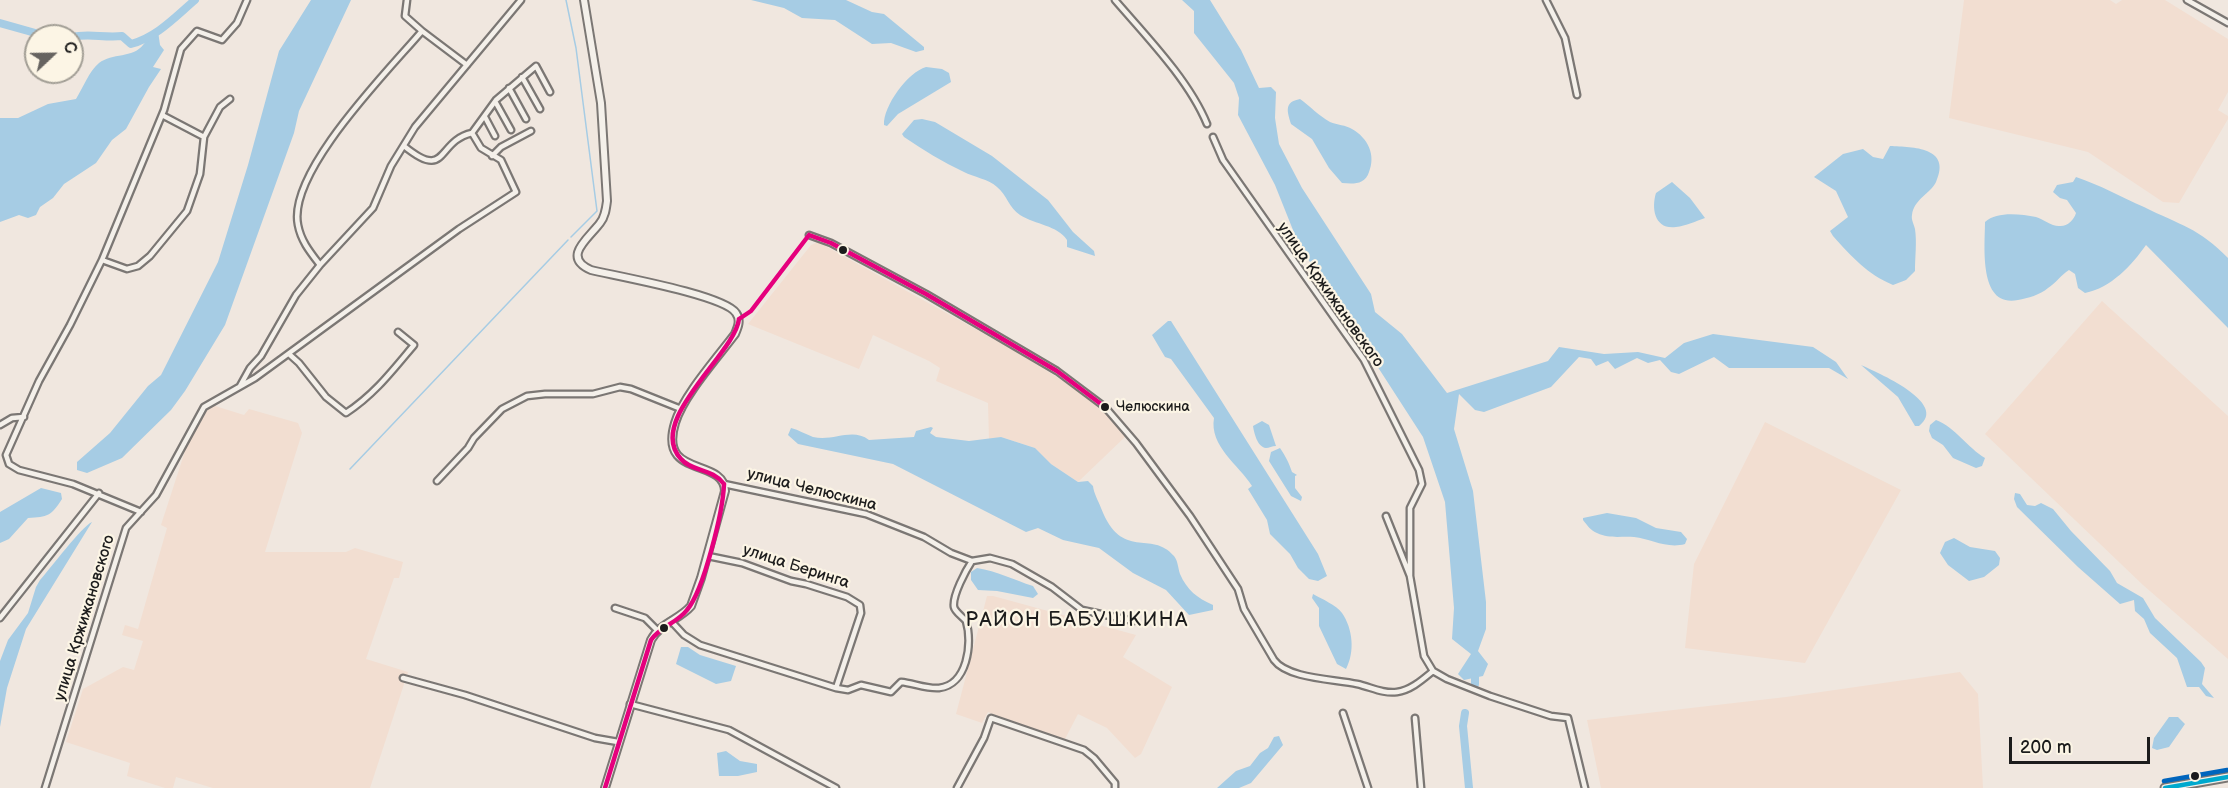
<!DOCTYPE html>
<meta charset="utf-8">
<style>
body{margin:0}
#map{position:relative;width:2228px;height:788px;overflow:hidden;background:#f0e7df;font-family:"Balsamiq Sans",sans-serif}
canvas{display:block}
.north{position:absolute;left:24px;top:24px;width:60px;height:60px;box-sizing:border-box;background:#fcf5e5;border:2px solid #a29e95;border-radius:50%;rotate:68deg;font-size:16px;font-weight:700;line-height:24px;text-align:center;color:#1c1c1c}
.north::after{content:'';display:block;margin:auto;width:21px;height:27px;background:#666360;clip-path:polygon(50% 0,100% 100%,50% 72%,0 100%)}
.scale{position:absolute;left:2009px;top:737px;width:141px;height:27px;box-sizing:border-box;border:3px solid #1c1c1c;border-top:0;padding-left:8px;font-size:18px;line-height:21px;white-space:nowrap;color:#1c1c1c;-webkit-text-stroke:4px #fcf5e5;paint-order:stroke}
</style>
<div id="map">
<canvas width="2228" height="788"></canvas>
<div class="north">С</div>
<div class="scale">200 m</div>
</div>
<script>
const g = document.querySelector('canvas').getContext('2d');
g.lineJoin = 'round';
function paint(path, color) {
  g.fillStyle = color;
  g.fill(path, 'evenodd');
}
function trace(path, color, width, dash) {
  g.strokeStyle = color;
  g.lineWidth = width;
  g.lineCap = dash ? 'butt' : 'round';
  g.setLineDash(dash || []);
  g.stroke(path);
}
function drawText(font, color, halo, rows, align = 'center') {
  g.font = font + ' "Balsamiq Sans",sans-serif';
  g.lineWidth = 4.5;
  g.setLineDash([]);
  g.textBaseline = 'middle';
  g.strokeStyle = halo;
  g.fillStyle = color;
  for (const [text, x, y, turn = 0] of rows) {
    g.save();
    g.translate(x, y);
    g.rotate((+turn || 0) * Math.PI / 180);
    g.textAlign = isNaN(turn) ? turn : align;
    if (halo) g.strokeText(text, 0, 0);
    g.fillText(text, 0, 0);
    g.restore();
  }
}
paint(new Path2D(`
 M1964 0H2110L2116 4 2122 0H2165L2228 39V92L2218 110 2228 116V119L2179 203 2163 202 2088 152 1949 118Z
 M818 242 1017 352 1077 390 1100 407 1126 436 1078 482 1051 464 1035 448 1001 437 989 440 988 403 936 381 940 368 929 361 873 335 859 369 748 324 811 245Z
 M2102 301 2228 416V659L2143 585 1985 434Z
 M212 405 244 415 249 409 298 423 302 433 265 552H346L355 548 403 562 399 578H394L366 659 408 672 370 788H213L176 777 173 788H165L127 776 130 763 66 742 83 689 123 667 134 670 143 641 122 635 125 625 138 629 167 528 161 525 187 445 204 412Z
 M1765 422 1901 490 1805 663 1685 648 1694 564Z
 M987 596H993L1136 635 1123 657 1172 687 1141 754 1135 758 1107 728 1078 714 1065 739 994 718 995 715 988 712 982 723 956 714Z
 M1960 672 1978 694 1983 788H1601L1587 720 1786 697Z`), '#f2ded1');
paint(new Path2D(`
 M311 0H351L299 111 294 133 225 325 185 391 171 410 122 458 87 473 77 470V462L110 433 148 386 161 375 218 262 248 165 279 51Z
 M751 0H846L872 12 884 14 924 47V50L916 52 891 43 872 44 835 20 802 18 784 8Z
 M1182 0H1210L1241 50 1259 88 1271 87 1276 92 1275 118 1279 144 1302 188 1371 294 1375 312 1402 334 1447 393 1548 361 1559 347 1604 354 1638 352 1665 358 1684 343 1713 334 1813 347 1836 362 1848 379 1829 368H1729L1714 357 1679 374 1671 372 1660 360 1648 363 1637 358 1615 369 1608 361 1596 366 1591 359 1579 357 1551 387 1484 412 1475 410 1459 394 1454 429 1473 491 1486 602V629L1478 651 1488 664 1483 676 1464 680 1458 674 1471 654 1452 639 1454 608 1445 502 1423 437 1299 245 1275 185 1238 115 1239 98 1234 83 1194 33V11Z
 M158 31 160 45 164 50 153 67 161 69 149 87 126 129 112 140 96 163 64 184 53 198 40 207 36 215 28 218 19 215 0 222V118H18L48 104 76 99C83 88 89 71 99 63 112 53 133 58 143 45 146 42 148 37 151 33Z
 M926 67 942 69 949 73 951 82 898 114 887 126 884 125C883 106 908 72 926 67Z
 M1300 99C1310 106 1319 116 1330 122 1337 125 1346 125 1352 129 1368 138 1376 155 1369 172 1365 185 1353 184 1342 183L1329 168 1312 139 1291 124C1287 111 1284 102 1300 99Z
 M922 119 935 122 992 156 1048 200 1073 232 1094 251 1095 256 1067 247V240C1057 225 1036 225 1020 215 1009 208 1007 195 997 187 989 179 973 177 964 172 943 162 923 150 904 137L902 134 914 120Z
 M1890 146C1913 147 1952 147 1936 182 1930 194 1914 199 1912 215 1911 220 1914 224 1915 229 1917 242 1915 257 1915 271L1906 280 1893 285C1867 274 1852 257 1833 236L1830 231 1848 217 1836 191 1814 177 1843 154 1863 149 1873 157 1883 159Z
 M2076 177C2100 185 2121 197 2144 207 2180 225 2199 228 2228 258V328L2146 245C2132 265 2111 288 2085 293L2078 288 2075 274 2069 270C2061 275 2056 283 2048 288 2040 295 2028 298 2018 300 1978 308 1985 246 1985 222 1997 211 2020 214 2036 217 2043 219 2051 226 2059 226 2067 227 2074 220 2076 213L2067 200 2060 198 2053 192 2057 185 2073 182Z
 M1672 182 1690 198 1705 218C1696 221 1686 226 1676 227 1655 230 1651 209 1656 193Z
 M1168 321H1171L1318 554 1327 576 1318 581 1309 579 1298 568 1290 554 1270 534 1267 520 1248 489 1252 486C1239 465 1209 446 1214 418L1171 359 1165 357 1152 335Z
 M1861 365C1876 372 1950 403 1919 426H1915L1898 397Z
 M1936 420C1955 427 1968 448 1985 458L1982 466 1976 468 1953 458 1943 445 1932 438 1929 431 1930 425Z
 M1262 421 1269 425 1276 446C1272 446 1269 448 1266 448 1257 447 1254 432 1253 426Z
 M931 427 933 428 930 433 936 437 969 441 1001 437 1035 448 1051 464 1078 482 1088 481 1093 486C1094 494 1098 500 1101 508 1122 562 1151 529 1174 556 1178 561 1178 568 1180 574 1187 590 1197 598 1213 605V610L1189 615 1166 590 1133 573 1099 548 1063 540 1038 528 1026 532 893 464 798 444 788 435 791 428C799 430 805 434 813 437 833 442 852 427 869 440L914 437 916 431Z
 M1280 448C1286 457 1289 463 1292 472L1297 475 1295 476V488L1302 497 1301 501 1291 496 1269 461 1271 452Z
 M41 488 61 493 62 499C51 516 48 517 28 518L9 539 0 543V512Z
 M2015 493 2020 494 2027 505 2035 506 2041 503 2053 509 2071 531 2110 571 2117 583 2143 598 2155 618 2201 662 2205 668 2202 684 2214 698 2206 696 2199 687H2187L2177 658 2150 633 2144 619 2135 611 2134 600 2120 604 2078 567 2017 507 2014 499Z
 M1607 513 1636 518 1656 528 1681 532 1687 539 1685 544C1667 549 1651 539 1634 537 1620 536 1610 539 1597 533 1591 531 1587 525 1583 520V518Z
 M92 522 26 629 7 688 0 727V661L8 640 28 613 36 587 40 580C51 568 81 527 92 522Z
 M1954 538 1970 547 1995 551 2000 558 1999 565 1984 577 1969 581 1948 565 1940 553 1945 542Z
 M977 568C997 571 1014 580 1033 586L1038 594 1033 598 997 591 978 590 971 580V572Z
 M1313 594C1322 599 1336 605 1342 613 1353 629 1355 652 1346 669L1337 664 1319 626V608L1312 598Z
 M681 647H688L700 655 736 666 731 681 716 684 676 664Z
 M2169 717H2178L2185 724 2169 747 2157 750 2152 748 2154 738Z
 M1279 736 1283 745 1251 783 1239 788H1217L1236 771 1250 766 1260 753 1268 748 1274 737Z
 M726 751 740 761 757 764V772L738 776H719L717 753Z`), '#a6cce4');
trace(new Path2D(`
 M566 0 576 48 597 211 571 237
 M350 469 568 240`), '#a6cce4', 1.5);
trace(new Path2D(`
 M0 23 46 36
 M72 37C88 33 104 38 122 36L131 44C157 37 175 17 195 0
 M1475 684V668
 M1465 713 1463 726 1469 788`), '#a6cce4', 8);
const minor = new Path2D(`
 M407 0 405 16 422 31
 M1115 0C1146 36 1189 80 1207 124
 M1546 0 1565 38 1577 95
 M2187 0 2228 23
 M522 77 540 109
 M509 88 526 119
 M496 103 511 130
 M162 115 204 137
 M485 117 495 136
 M472 133 496 100 536 66 550 92
 M1213 137 1223 160 1364 360 1419 470 1422 484 1410 508V576
 M492 156 501 147 531 131
 M809 235 831 243 926 294 1057 371 1105 407 1136 443 1190 516 1238 589 1244 609 1274 660C1288 679 1335 679 1357 684 1371 687 1383 694 1397 692 1411 690 1422 680 1433 671
 M102 260 127 269 138 266 150 256 187 211 200 174 204 137 220 107 230 99
 M320 265C310 252 301 241 298 225 287 172 389 70 422 31L467 65
 M289 354 299 363 326 397 346 413C374 395 393 370 414 345L398 332
 M240 386 250 368 261 356 296 295 320 265 373 208 391 166 415 127 521 0
 M0 425 12 418 24 417
 M437 481 468 448 474 438 502 409 527 396 545 394H593L620 387 631 389 681 409
 M724 484 866 514 924 537 951 553 972 561 990 558 1012 564 1052 587 1082 610 1134 621
 M141 512 73 484 19 470 9 464 6 455 39 381 70 325 102 260 164 110 181 49 197 31 222 40 237 23 247 0
 M1386 516 1410 576 1424 656 1433 671 1447 679 1490 696 1551 716 1568 718 1585 788
 M615 608 645 618 657 630
 M0 618 99 493
 M671 621 684 635 700 645 836 688 861 613 860 605 847 597 806 584 791 581 742 563 708 556
 M403 678 465 695 595 738 618 742
 M836 688 848 690 861 685 891 692 901 682C913 683 926 689 939 688 967 685 973 644 966 621 963 617 955 612 954 607 952 596 966 570 972 561
 M630 704 729 730 836 788
 M1343 713 1368 788
 M1415 718 1421 788
 M45 788 126 528 156 495 204 407 255 378 459 229 516 192 501 160 481 148 472 133C436 141 448 182 404 146
 M957 788 984 738 991 718 1084 750 1094 758 1115 783V788`);
const tertiary = new Path2D(`
 M584 0 601 103 607 201C606 209 605 217 600 223 589 238 561 257 591 270 616 276 724 295 736 313 741 320 738 327 735 334 717 358 683 396 675 423 658 479 724 457 725 491L701 578 691 606C679 620 660 623 651 640L605 788`);
const secondary = new Path2D(`
 M2165 788 2228 777`);
trace(minor, '#7b7774', 9);
trace(tertiary, '#7b7774', 10);
trace(secondary, '#7b7774', 11);
trace(minor, '#f4f0ea', 4.5);
trace(tertiary, '#f4f0ea', 6);
trace(secondary, '#f4f0ea', 7);
trace(new Path2D(`
 M809 235 831 243 926 294 1057 371 1105 407
 M739 319 751 311 809 235
 M724 484C712 468 692 472 681 459 645 421 735 354 739 319
 M605 788 651 640C661 626 677 623 687 610 704 590 723 511 724 484`), '#e5007d', 4.5);
trace(new Path2D(`
 M2165 788 2228 777`), '#00a9ce', 4.5);
trace(new Path2D(`
 M2164 781 2227 770`), '#0065bd', 4.5);
for (const [x, y, r, color] of [
 [843,250,5,"#1c1c1c"],
 [1105,407,5,"#1c1c1c"],
 [664,628,5,"#1c1c1c"],
 [2195,776,5,"#1c1c1c"]
]) {
  const dot = new Path2D();
  dot.arc(x, y, r, 0, 2 * Math.PI);
  g.fillStyle = color;
  g.fill(dot);
  trace(dot, '#fcf5e5', 2);
}
drawText('14px', '#1c1c1c', '#fcf5e5', [
 ["Челюскина",1116,407]
], 'left');
drawText('16px', '#1c1c1c', '#fcf5e5', [
 ["улица Кржижановского",1330,295,55],
 ["улица Челюскина",812,490,14],
 ["улица Беринга",796,567,18],
 ["улица Кржижановского",85,618,-73]
]);
g.letterSpacing = '1.5px';
drawText('20px', '#1c1c1c', '#fcf5e5', [
 ["РАЙОН БАБУШКИНА",1077,621]
]);
g.letterSpacing = '0px';
</script>
